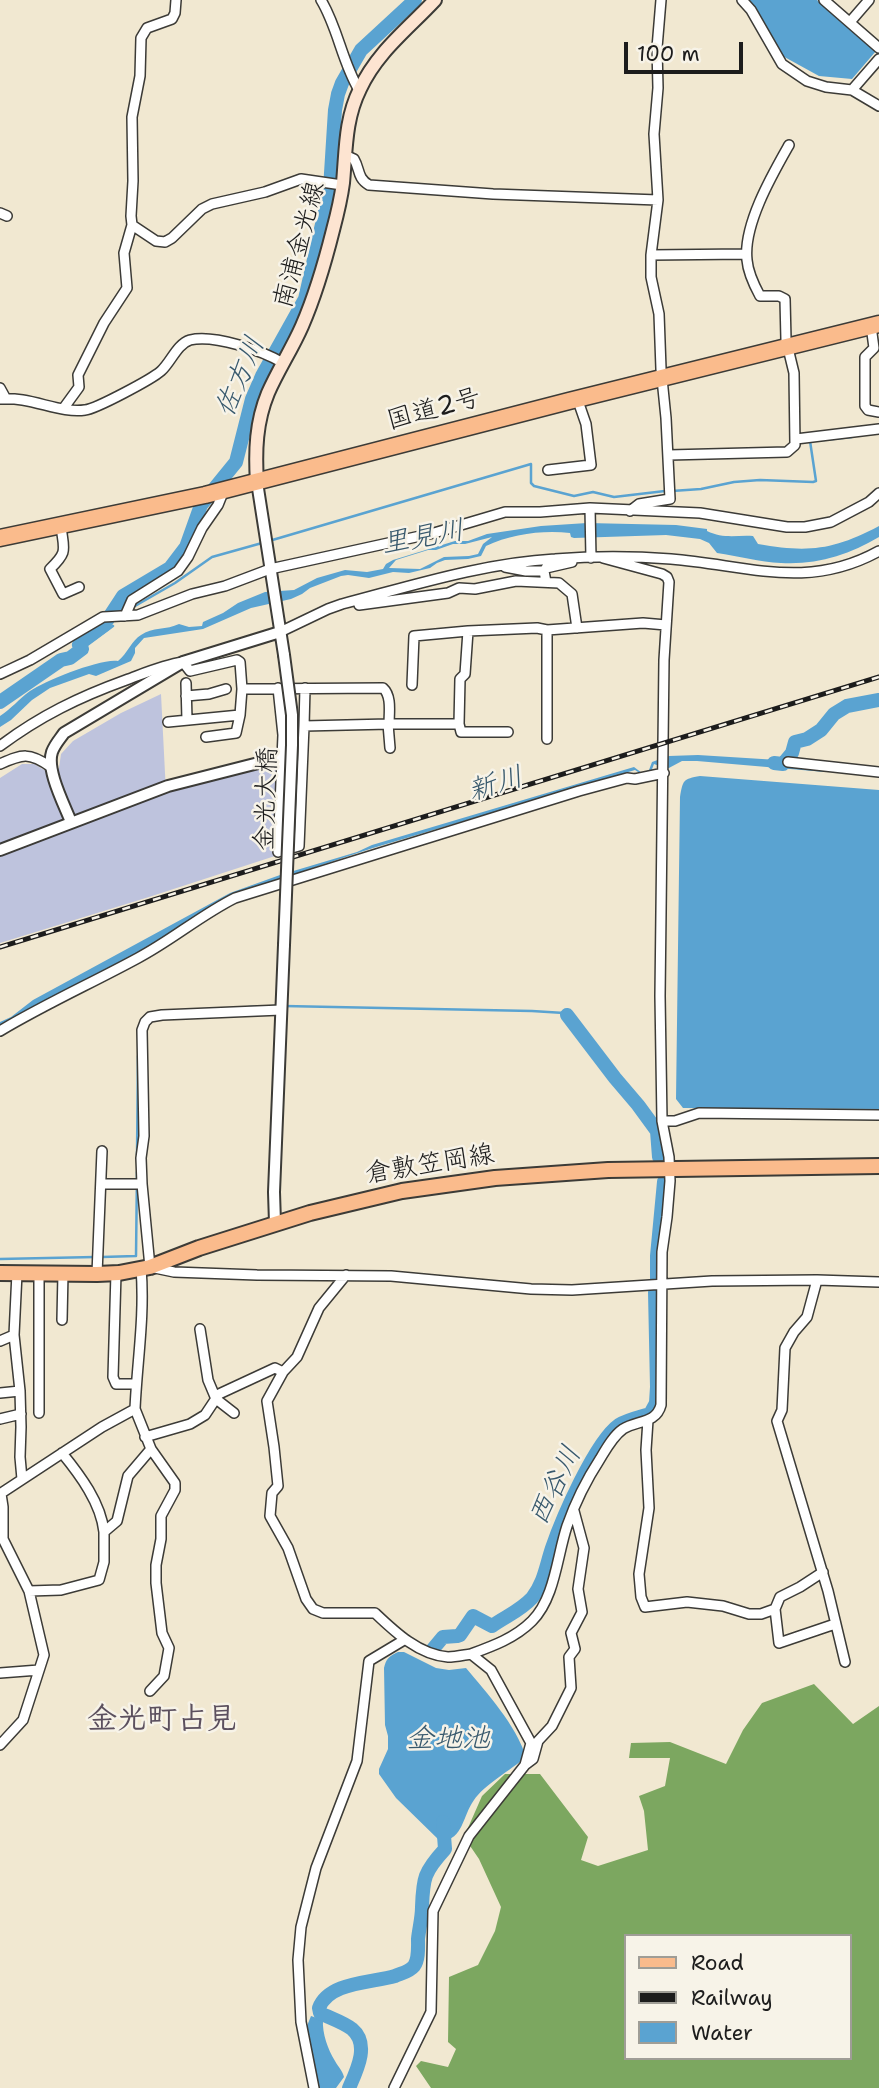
<!DOCTYPE html>
<meta charset="utf-8">
<style>
body{margin:0}
#map{position:relative;width:879px;height:2088px;overflow:hidden;background:#f1e8d1;font-family:"Shantell Sans",sans-serif}
canvas{display:block}
.legend{position:absolute;left:624px;top:1934px;width:228px;height:126px;box-sizing:border-box;background:#f7f3e8;border:2px solid #9f9d96;margin:0;padding:9px 12px;list-style:none;font-size:21px;color:#1c1c1c}
.legend li{display:flex;align-items:center;gap:14px;height:35px}
.legend b{width:35px;border:2px solid #9f9d96}
.scale{position:absolute;left:624px;top:42px;width:119px;height:32px;box-sizing:border-box;border:4px solid #1c1c1c;border-top:0;padding-left:9px;font-size:21px;line-height:24px;white-space:nowrap;color:#1c1c1c;-webkit-text-stroke:5px #f7f3e8;paint-order:stroke}
</style>
<div id="map">
<canvas width="879" height="2088"></canvas>
<ul class="legend">
<li><b style="height:9px;background:#fabb8c"></b>Road</li>
<li><b style="height:9px;background:#1c1c1c"></b>Railway</li>
<li><b style="height:19px;background:#5aa3d1"></b>Water</li>
</ul>
<div class="scale">100 m</div>
</div>
<script>
const g = document.querySelector('canvas').getContext('2d');
g.lineJoin = 'round';
function paint(path, color) {
  g.fillStyle = color;
  g.fill(path, 'evenodd');
}
function trace(path, color, width, dash) {
  g.strokeStyle = color;
  g.lineWidth = width;
  g.lineCap = dash ? 'butt' : 'round';
  g.setLineDash(dash || []);
  g.stroke(path);
}
function drawText(font, color, halo, rows, align = 'center') {
  g.font = font + ' "Shantell Sans","Klee One",sans-serif';
  g.lineWidth = 5;
  g.setLineDash([]);
  g.textBaseline = 'middle';
  g.strokeStyle = halo;
  g.fillStyle = color;
  for (const [text, x, y, turn = 0] of rows) {
    g.save();
    g.translate(x, y);
    g.rotate((+turn || 0) * Math.PI / 180);
    g.textAlign = isNaN(turn) ? turn : align;
    if (halo) g.strokeText(text, 0, 0);
    g.fillText(text, 0, 0);
    g.restore();
  }
}
paint(new Path2D(`
 M161 694 166 793 202 782 276 764 279 765 275 856 149 897 0 943V778L22 764H34L48 772 59 768 61 754 73 741 121 713Z`), '#bec3dd');
paint(new Path2D(`
 M814 1684 853 1724 879 1706V2088H431L416 2066 421 2061 448 2067 456 2049 448 2042 449 1977 478 1965 495 1931 501 1907 479 1859 464 1837 482 1796 505 1774H540L588 1837 581 1860 598 1866 648 1850 644 1811 639 1796 665 1786 670 1758H629L631 1743 670 1742 726 1764 743 1730 762 1703ZM625 1936H849V2058H625Z`), '#7ca760');
paint(new Path2D(`
 M748 0H817L876 51 852 79 819 76 779 54Z
 M587 523 676 525 707 529V531C723 539 736 535 753 536L758 544C808 553 834 550 879 526V537C849 555 817 565 781 563 760 562 738 556 717 553L709 543 700 539 666 535 574 538 571 537 570 533C543 530 511 534 486 546L481 556 468 559 445 560 437 563 430 568 409 573 393 572 369 578 348 575 341 576 310 588 302 594 291 599 251 608 203 629 144 638 135 648V653L131 661 96 676 89 674 50 688 32 700 11 720 0 727V716C11 709 19 699 30 691 45 681 101 658 118 661 127 654 132 640 141 635 152 627 167 630 179 624L189 627 202 626 203 622 223 613 238 603 265 592 294 590 317 578 345 570 367 572 383 569 386 564 393 560 455 541H468L487 534 541 526ZM492 537 483 544 478 554 469 556 444 557 420 569 389 568 396 560 428 550H436L453 544H465Z
 M698 755 778 760 787 765 825 769V772L697 761H682L667 769 654 764 651 772 641 774 635 770 373 848 243 891 180 932 0 1026V1022L11 1017 33 1000 230 893 280 875 357 852 372 845 634 767 642 773 649 770 652 762 669 756Z
 M700 776 879 790V1109L683 1108 676 1099 680 797C683 780 683 779 700 776Z
 M398 1652H404L436 1668 449 1670 466 1668C487 1693 516 1725 526 1757 511 1770 484 1785 474 1800 462 1817 464 1838 441 1842L396 1798 379 1774V1769L388 1749V1736L385 1725 384 1668C386 1659 389 1656 398 1652Z
 M311 2016 323 2020C322 2033 328 2050 335 2061 339 2068 342 2070 344 2077L336 2088H319L307 2026Z`), '#5aa3d1');
trace(new Path2D(`
 M823 440 852 437
 M672 491 701 489 734 482 760 480 813 482 816 481 810 441
 M269 541 531 464V483L534 486 574 496 593 492 614 497 665 491
 M135 606 175 583 212 557 262 543
 M82 649 113 626
 M284 1006 532 1011 564 1013 567 1015
 M249 1007 277 1006
 M137 1155 138 1056
 M102 1257 136 1256 137 1172
 M0 1259 95 1257`), '#5aa3d1', 2.5);
trace(new Path2D(`
 M0 702 61 660 70 658 82 649 79 645 82 641 104 625 123 596 170 568 186 547 201 505 236 462 252 399 262 376 305 299 330 189 335 110 338 94 342 83 361 50 415 0
 M774 763 783 764 792 753 795 742 807 739 821 730 834 714 847 706 879 700
 M567 1015 615 1078 638 1105 657 1131 659 1157
 M657 1281V1256L664 1182
 M433 1649 443 1637 457 1636 460 1635 473 1616 492 1626C506 1616 520 1611 532 1598 544 1583 546 1566 552 1548 562 1519 595 1442 619 1425 627 1420 640 1417 650 1414L656 1403 657 1387 655 1292
 M349 2088C357 2070 370 2044 352 2029 343 2022 330 2018 320 2013L319 2008C329 1982 371 1983 395 1976 402 1973 409 1972 414 1966 419 1959 418 1947 418 1939 419 1929 422 1918 422 1907 423 1878 424 1872 445 1849L443 1822`), '#5aa3d1', 14);
const minor = new Path2D(`
 M321 0C338 28 342 62 359 90
 M742 0 751 10 782 64 807 81 826 87 852 90 879 106
 M824 0 879 48
 M850 22 869 0
 M852 90 879 59
 M345 155 354 159C360 169 357 178 369 185L493 194 658 200
 M0 213 7 216
 M132 225 156 241 165 242 172 238 202 209 212 204 265 192 301 179 342 185
 M651 255 746 254
 M871 326 874 348 865 357V406L868 410 879 412
 M0 388 6 399
 M0 399C30 396 60 414 85 410 96 409 152 379 161 371 171 362 177 344 190 340 214 334 263 351 283 363
 M63 409 79 387 78 375 104 323 127 288 124 253 132 225 131 216 133 181 132 117 140 76 141 38 147 28 172 19 175 13 176 0
 M796 439 879 429
 M669 455 787 452 795 445 794 373 786 340 785 299 779 296H760C754 285 748 273 747 260 743 225 772 175 789 145
 M548 470 591 465 586 424 577 398
 M590 508 591 558
 M630 511 639 504 670 499 666 418 661 369 659 314 651 277V255L658 200 654 134 658 88 657 48 661 0
 M61 527C64 550 68 552 50 569L63 594 79 587
 M505 567 526 571H544
 M546 582 544 571 546 568 572 562
 M359 605 448 593 459 588 475 589 516 581 559 583 572 594 577 628
 M125 616 132 600 178 571 188 557 202 528 218 505 224 490
 M280 632 328 609 342 604C411 586 483 563 555 559 593 556 633 556 671 559 747 565 807 591 879 551
 M0 674 30 660 103 617 138 615 192 594 225 586 270 569 434 533 505 512H540L590 508 700 513 787 527H805L831 522 869 502 879 493
 M186 683 187 720
 M412 685 414 636 468 631
 M278 688 283 735 278 852 299 846 304 726
 M305 688 304 726 389 724
 M186 696 209 694 226 689
 M168 722 240 715
 M388 724 390 748
 M459 724 461 732H508
 M206 737 236 733 240 715 242 689
 M547 739V630
 M0 746C40 716 79 697 126 680 145 673 163 665 183 662L190 671 237 660 240 662 242 689 383 688C392 696 389 713 389 724H459L460 679 465 674 468 631 537 628 547 630 643 623 666 625
 M788 762 879 772
 M0 764C23 754 29 752 51 767
 M281 1010 162 1015 150 1017 145 1022 142 1030 144 1136 141 1158 142 1184 150 1267 174 1272 257 1275 391 1276 531 1289 572 1290 712 1281 817 1280 879 1282
 M0 1031C45 1004 92 983 138 958 172 940 201 915 235 898L579 791 627 778 635 779 664 773
 M662 1121H675L699 1113 879 1115
 M102 1184H142
 M17 1273 14 1335 20 1391 21 1427 20 1457 22 1479
 M39 1273V1413
 M116 1273 113 1377 116 1384H135
 M97 1274 102 1151
 M346 1275 319 1308 297 1357 283 1372 267 1401 274 1447 278 1486 272 1493 270 1516 288 1548 306 1599 313 1609 323 1613H375C395 1632 419 1655 448 1657 455 1657 464 1655 471 1654L491 1670 531 1743 525 1765 469 1836 433 1911 431 2012 394 2088
 M817 1280 807 1317 794 1332 785 1348 782 1410 777 1421 828 1591 845 1662
 M62 1320 63 1273
 M200 1329 208 1380 216 1399 234 1413
 M0 1341 14 1335
 M0 1393 20 1391
 M135 1409 151 1449 175 1483V1490L161 1516V1539L156 1565V1583L162 1633 169 1648 164 1676 150 1691
 M0 1419 21 1414
 M648 1420 646 1450 649 1508 639 1574 641 1597 645 1607 687 1602 723 1606 749 1614H761L775 1609
 M145 1437 190 1424 205 1415 219 1394 275 1368 283 1372
 M62 1453C80 1475 101 1503 104 1532
 M0 1494 102 1427 135 1409C137 1362 145 1316 141 1268
 M823 1572 800 1587 780 1597 775 1609 779 1643 835 1624
 M29 1591 61 1590 99 1580 104 1562V1532L117 1521 128 1476 151 1449
 M471 1654C493 1646 515 1638 532 1621 555 1598 557 1556 567 1526 575 1503 587 1479 600 1459 606 1449 613 1436 623 1429 637 1420 656 1424 661 1405L662 1252 667 1217 670 1181 669 1157 662 1121 660 996 664 660 669 582 667 577 662 574 603 558
 M0 1673 39 1670
 M0 1745 23 1720 44 1655 29 1591 3 1539V1507L1 1494
 M525 1765 533 1759 538 1741 552 1726 571 1688 569 1657 575 1649 571 1633 582 1612 578 1589 584 1548 574 1511
 M314 2088 301 2022 298 1960 301 1927 316 1868 357 1761 369 1661 404 1640`);
const tertiary = new Path2D(`
 M257 482 284 655
 M71 822C64 804 46 770 52 752 55 744 60 739 64 733L183 662 280 632
 M0 850 168 786 282 757
 M275 1223 274 1192 284 945`);
const secondary = new Path2D(`
 M257 482C255 451 256 422 268 393 278 370 292 349 302 326 315 296 325 262 333 230 337 215 341 198 343 183 346 150 345 119 360 89 377 52 408 29 435 0`);
const primary = new Path2D(`
 M0 1273 97 1274 119 1273 150 1267 199 1248 310 1213 402 1191 495 1178 608 1170 879 1166`);
const trunk = new Path2D(`
 M0 538 205 495 569 401 879 324`);
trace(minor, '#3c3b37', 12);
trace(tertiary, '#3c3b37', 14);
trace(secondary, '#3c3b37', 16);
trace(primary, '#3c3b37', 18);
trace(trunk, '#3c3b37', 19);
trace(minor, '#fff', 9);
trace(tertiary, '#fff', 10);
trace(secondary, '#fde4d1', 12);
trace(primary, '#fabb8c', 14);
trace(trunk, '#fabb8c', 16);
const rail = new Path2D(`
 M0 947 879 677`);
trace(rail, '#1c1c1c', 5);
trace(rail, '#f7f3e8', 2.5, [8]);
const tertiaryBridge = new Path2D(`
 M284 945 292 745V715L284 655`);
trace(tertiaryBridge, '#3c3b37', 14, []);
trace(tertiaryBridge, '#fff', 10);
drawText('26px', '#1c1c1c', '#f7f3e8', [
 ["南浦金光線",300,245,-75],
 ["国道2号",434,410,-15],
 ["金光大橋",267,799,-88],
 ["倉敷笠岡線",430,1165,-9]
]);
drawText('italic 28px', '#38596d', '#f7f3e8', [
 ["佐方川",241,377,-67],
 ["里見川",423,538,-10],
 ["新川",496,785,-17],
 ["西谷川",556,1486,-64],
 ["金地池",448,1740]
]);
drawText('bold 30px', '#5c505e', '#f7f3e8', [
 ["金光町占見",162,1720]
]);
</script>
